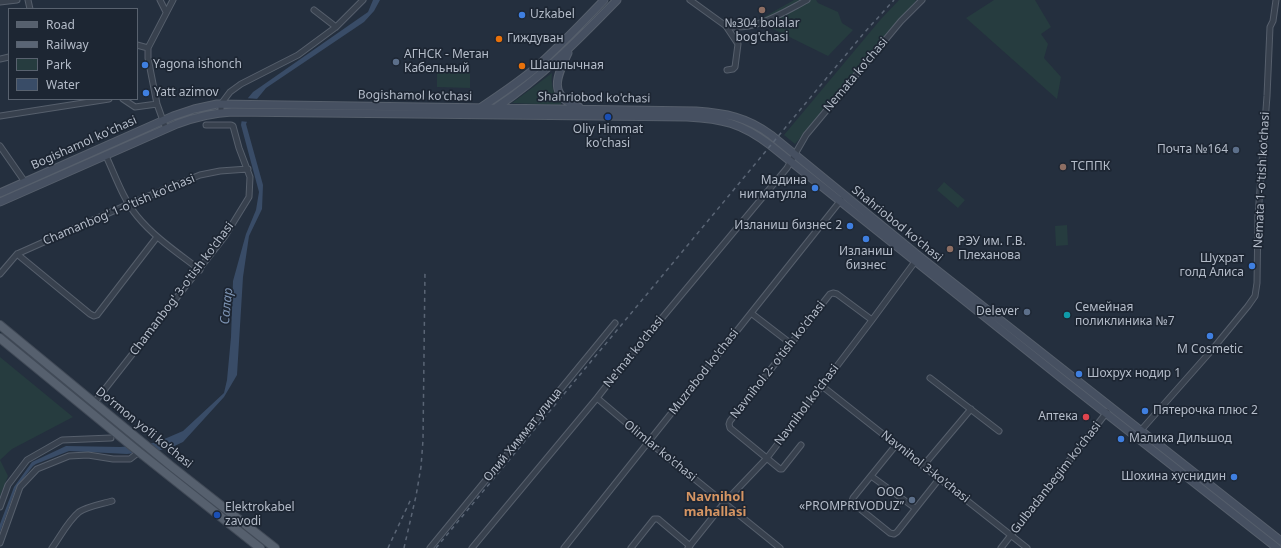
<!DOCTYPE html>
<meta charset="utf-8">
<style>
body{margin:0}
#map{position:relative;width:1281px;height:548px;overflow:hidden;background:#242f3e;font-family:"Noto Sans",sans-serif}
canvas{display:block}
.legend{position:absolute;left:8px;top:8px;width:130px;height:92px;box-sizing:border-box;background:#1d2633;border:1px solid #59626f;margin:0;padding:5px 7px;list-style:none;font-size:12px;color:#b4bcc9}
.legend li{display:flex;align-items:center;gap:8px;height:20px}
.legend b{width:20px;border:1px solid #59626f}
</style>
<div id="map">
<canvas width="1281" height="548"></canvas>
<ul class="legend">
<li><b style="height:5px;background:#56606e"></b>Road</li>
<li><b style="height:5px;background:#5a6575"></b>Railway</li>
<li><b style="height:11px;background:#263c3f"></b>Park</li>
<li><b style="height:11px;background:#394c67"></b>Water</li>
</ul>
</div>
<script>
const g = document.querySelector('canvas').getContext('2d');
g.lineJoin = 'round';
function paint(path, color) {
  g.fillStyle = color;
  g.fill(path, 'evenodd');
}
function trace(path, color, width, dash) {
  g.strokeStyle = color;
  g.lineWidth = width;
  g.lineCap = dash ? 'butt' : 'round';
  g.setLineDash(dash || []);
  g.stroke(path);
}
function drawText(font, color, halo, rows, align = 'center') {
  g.font = font + ' "Noto Sans",sans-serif';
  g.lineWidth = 3.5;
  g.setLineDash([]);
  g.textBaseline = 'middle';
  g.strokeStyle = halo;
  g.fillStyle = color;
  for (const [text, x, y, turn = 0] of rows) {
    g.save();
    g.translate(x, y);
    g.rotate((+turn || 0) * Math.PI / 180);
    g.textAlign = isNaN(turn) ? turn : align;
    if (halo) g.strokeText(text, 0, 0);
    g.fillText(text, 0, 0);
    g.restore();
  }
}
paint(new Path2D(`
 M794 0H816L818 3 838 12 842 23 853 30 828 56 757 21Z
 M899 0H915L916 1 892 27 795 144 784 135 881 19Z
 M994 0H1035L1051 27 1041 34 1048 44 1044 58 1061 77 1057 99 966 18Z
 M437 70 470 71V88L437 87Z
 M552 73C551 83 552 94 561 100V105L512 103Z
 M944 182 965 200 958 208 937 190Z
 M1067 225 1068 245 1056 246 1055 226Z
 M0 357 73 417 12 449 0 460Z
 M0 460 8 476 0 496Z`), '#263c3f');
paint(new Path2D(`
 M373 0H380L374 11 364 22 266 88 257 99 246 124 263 185 262 209 249 236 243 277 237 375 224 397 183 442 168 449 127 454 69 451 36 464 33 466 16 488 0 532V524L14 487 32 462 66 446 121 447 153 443 162 440 183 431 224 393 227 380 231 337 233 281 246 234 256 210 259 192 241 125 243 112 248 98 253 92 368 12Z`), '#394c67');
paint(new Path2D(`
 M245 98 259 99 249 122 239 121 241 111Z`), '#242f3e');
const street = new Path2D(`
 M28 0 30 9
 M160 0 166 12
 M690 0 726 26 738 44 735 67 733 69 727 70
 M0 2 17 0
 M314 10 336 27
 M726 26C754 32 782 13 807 0
 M137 45 148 48
 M0 59 9 57
 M123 99 135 107 157 104
 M221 113V104L230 92 241 84 298 55 336 27 363 0
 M0 116 109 99
 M166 129 157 104 148 58V48L173 0
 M0 146 25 182
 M106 156C115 175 123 199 137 216 154 237 178 253 200 270
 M17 254 90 314 94 316 97 315 157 237
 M0 274 17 254 129 204 200 175 220 171 248 169
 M751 313 790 343
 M930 378 999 431
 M822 386 1027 548
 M597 398 649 442 780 548
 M94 403 225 236 249 197 250 177 239 148 233 126 231 125H206
 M1135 437 1211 351 1248 306 1255 296 1257 283 1258 216 1267 96 1270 27 1273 21 1276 0
 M801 445 782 469H780L730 428 729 424 730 421 830 294 833 293 837 294 872 320
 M896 445 853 498 852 501 854 504 890 533 894 534 897 532 939 479
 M923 466 971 409
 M871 476 915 508
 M0 507 8 485 27 460 62 440 111 438
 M0 543 20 487 37 469 69 456 88 455 113 459H130L139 452
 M52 548C60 537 68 521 79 512 88 506 102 504 112 501
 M430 548 615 323
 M472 548 597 398 622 366 787 168 806 135 901 21 922 0
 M564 548 841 200
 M631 548 654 519H658L690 546
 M688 548 724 503 767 458 872 320 917 259
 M1001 548 1107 412`);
const secondary = new Path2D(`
 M568 53C557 76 547 96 579 107
 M497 107C543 76 578 40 617 0
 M480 108C498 96 516 84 533 70 558 48 581 24 604 0
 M0 193 173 116 194 109 217 104 696 111C725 113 747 117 771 135L919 256 1281 541
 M0 202 177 124C196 117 212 113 232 112L687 117C723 119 741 123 770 145L1065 381 1277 548`);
const primary = new Path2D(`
 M0 325 171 466 275 548
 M0 338 139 452 260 548`);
trace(street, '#565f6c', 7);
trace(secondary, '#565f6c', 9);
trace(primary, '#414a57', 10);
trace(street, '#38414e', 5);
trace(secondary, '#465061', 7);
trace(primary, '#56606e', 8);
trace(new Path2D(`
 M388 548 411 499
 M404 548 416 496 421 467 423 440 425 270
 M436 548 864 33 894 0`), '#5a6575', 1.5, [4, 4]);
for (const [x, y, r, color] of [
 [762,10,4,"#8d6e63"],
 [522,15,4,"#3f7fe0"],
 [499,39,4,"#e8710a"],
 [396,62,4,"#5c6f8a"],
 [145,65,4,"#3f7fe0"],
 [522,66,4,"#e8710a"],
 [146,93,4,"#3f7fe0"],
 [608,117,4,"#1a4fb4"],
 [1236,150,4,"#5c6f8a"],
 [1063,167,4,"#8d6e63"],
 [815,188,4,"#3f7fe0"],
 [850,226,4,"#3f7fe0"],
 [866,239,4,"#3f7fe0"],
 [950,249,4,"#8d6e63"],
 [1252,266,4,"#3f7fe0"],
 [1027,312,4,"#5c6f8a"],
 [1067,315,4,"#0f9aa8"],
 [1210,336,4,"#3f7fe0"],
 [1079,374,4,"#3f7fe0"],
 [1145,411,4,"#3f7fe0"],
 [1086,417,4,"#e0444e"],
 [1121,439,4,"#3f7fe0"],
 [1234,477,4,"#3f7fe0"],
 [912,500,4,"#5c6f8a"],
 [217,515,4,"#1a4fb4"]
]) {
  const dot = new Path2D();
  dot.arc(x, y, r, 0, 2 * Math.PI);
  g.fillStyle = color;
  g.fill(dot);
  trace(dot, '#1d2633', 1.5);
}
drawText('12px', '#b4bcc9', '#1d2633', [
 ["Uzkabel",530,15],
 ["№304 bolalar",762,24,"center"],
 ["bog'chasi",762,38,"center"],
 ["Гиждуван",507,39],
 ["АГНСК - Метан",404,55],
 ["Кабельный",404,69],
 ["Yagona ishonch",153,65],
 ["Шашлычная",530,66],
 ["Yatt azimov",154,93],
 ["Oliy Himmat",608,130,"center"],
 ["ko'chasi",608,144,"center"],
 ["Почта №164",1228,150,"right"],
 ["ТСППК",1071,167],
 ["Мадина",807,181,"right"],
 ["нигматулла",807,195,"right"],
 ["Изланиш бизнес 2",842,226,"right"],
 ["РЭУ им. Г.В.",958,242],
 ["Плеханова",958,256],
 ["Изланиш",866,252,"center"],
 ["бизнес",866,266,"center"],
 ["Шухрат",1244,259,"right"],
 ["голд Алиса",1244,273,"right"],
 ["Cемейная",1075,308],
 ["поликлиника №7",1075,322],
 ["Delever",1019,312,"right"],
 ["M Cosmetic",1210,350,"center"],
 ["Шохрух нодир 1",1087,374],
 ["Пятерочка плюс 2",1153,411],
 ["Аптека",1078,417,"right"],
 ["Малика Дильшод",1129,439],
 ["Шохина хуснидин",1226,477,"right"],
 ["ООО",904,493,"right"],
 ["«PROMPRIVODUZ”",904,507,"right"],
 ["Elektrokabel",225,508],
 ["zavodi",225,522]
], 'left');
drawText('12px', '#b4bcc9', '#1d2633', [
 ["Nemata ko'chasi",856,75,-50],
 ["Bogishamol ko'chasi",415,96,1],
 ["Shahriobod ko'chasi",594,98,1],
 ["Bogishamol ko'chasi",84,143,-24],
 ["Nemata 1-o'tish ko'chasi",1262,180,-87],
 ["Chamanbog' 1-o'tish ko'chasi",119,210,-23],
 ["Shahriobod ko'chasi",897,224,39],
 ["Chamanbog' 3-o'tish ko'chasi",182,289,-53],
 ["Ne'mat ko'chasi",634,352,-51],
 ["Navnihol 2- o'tish ko'chasi",778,360,-52],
 ["Muzrabod ko'chasi",704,372,-52],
 ["Navnihol ko'chasi",807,405,-53],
 ["Do‘rmon yo‘li ko‘chasi",144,428,39],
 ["Олий Химмат улица",523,435,-51],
 ["Olimlar ko'chasi",660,451,39],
 ["Navnihol 3-ko'chasi",925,467,38],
 ["Gulbadanbegim ko'chasi",1056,478,-52]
]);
drawText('italic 13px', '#7c92b1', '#1d2633', [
 ["Салар",227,306,-84]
]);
drawText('bold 13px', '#d59563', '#1d2633', [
 ["Navnihol",715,497],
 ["mahallasi",715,512]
]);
</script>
